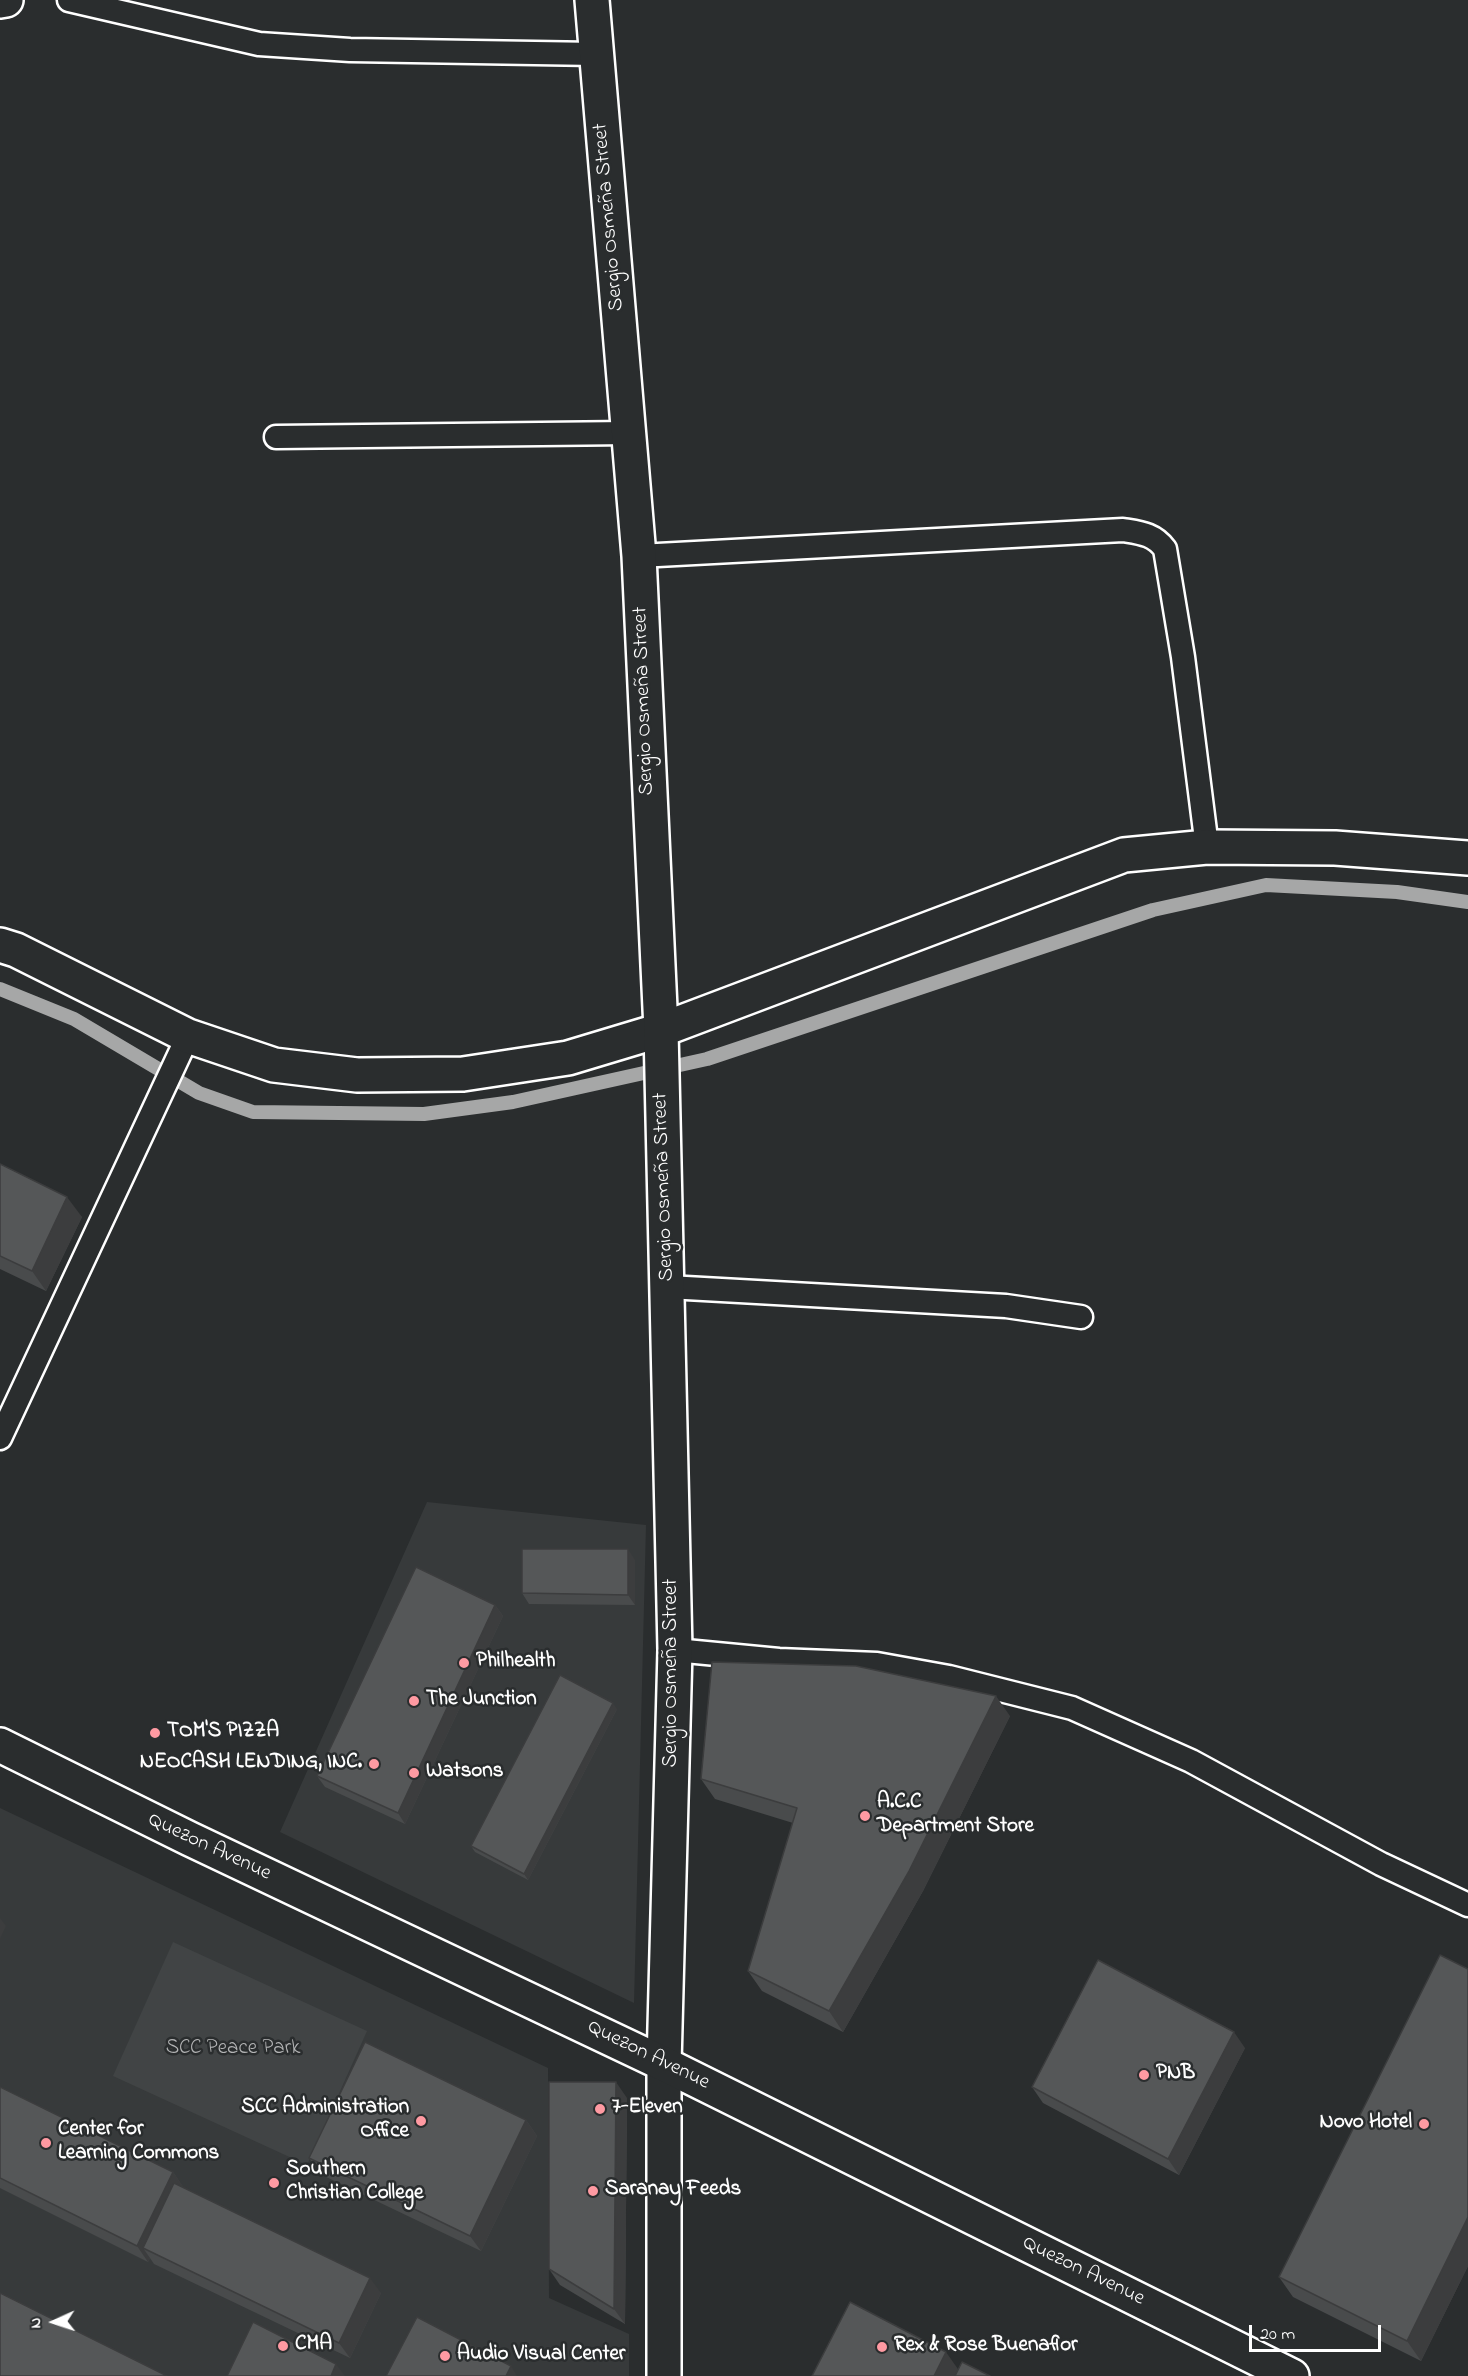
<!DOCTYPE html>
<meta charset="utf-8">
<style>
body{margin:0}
#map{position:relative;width:1468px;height:2376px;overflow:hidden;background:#2a2d2e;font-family:"Indie Flower",sans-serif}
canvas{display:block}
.north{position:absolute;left:24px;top:2292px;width:60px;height:60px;-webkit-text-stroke:4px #2a2d2e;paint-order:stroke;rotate:267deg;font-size:16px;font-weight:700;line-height:24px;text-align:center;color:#fff}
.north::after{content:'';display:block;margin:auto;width:21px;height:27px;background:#fff;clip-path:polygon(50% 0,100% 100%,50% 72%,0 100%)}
.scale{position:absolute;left:1249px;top:2325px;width:132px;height:27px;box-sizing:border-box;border:3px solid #fff;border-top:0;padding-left:8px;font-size:18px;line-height:21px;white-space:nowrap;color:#fff;-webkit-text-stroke:4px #2a2d2e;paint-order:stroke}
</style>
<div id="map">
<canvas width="1468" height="2376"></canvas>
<div class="north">N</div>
<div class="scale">20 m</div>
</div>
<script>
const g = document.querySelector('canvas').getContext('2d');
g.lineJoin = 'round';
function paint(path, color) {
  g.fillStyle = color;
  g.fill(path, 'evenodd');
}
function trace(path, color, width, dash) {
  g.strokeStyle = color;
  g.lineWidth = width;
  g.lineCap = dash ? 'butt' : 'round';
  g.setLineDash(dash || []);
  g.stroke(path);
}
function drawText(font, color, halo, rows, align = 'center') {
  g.font = font + ' "Indie Flower",sans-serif';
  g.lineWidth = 5;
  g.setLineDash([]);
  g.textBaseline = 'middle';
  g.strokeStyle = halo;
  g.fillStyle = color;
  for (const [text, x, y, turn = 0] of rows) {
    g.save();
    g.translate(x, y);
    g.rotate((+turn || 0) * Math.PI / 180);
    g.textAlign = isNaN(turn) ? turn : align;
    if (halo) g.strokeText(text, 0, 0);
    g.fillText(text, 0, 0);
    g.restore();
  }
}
paint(new Path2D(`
 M427 1502 646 1525 634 2003 280 1832Z
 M0 1808 548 2068 549 2298 629 2334V2376H0Z`), '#373a3b');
paint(new Path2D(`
 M173 1942 367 2031 307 2165 113 2076Z`), '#414445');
trace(new Path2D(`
 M0 989 74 1019 199 1093 253 1112 424 1114 513 1102 707 1059 1153 910 1266 885 1397 892 1468 902`), '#a6a7a7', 14);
const lane = new Path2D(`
 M69 0 259 44 350 50 596 54
 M276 437 629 433
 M639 556 1123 530C1141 533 1154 534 1165 549L1183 657 1207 847
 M668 1287 1006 1306 1081 1317
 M0 1438 188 1036
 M675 1650 779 1660 877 1664 949 1677 1072 1708 1191 1761 1381 1864 1468 1905`);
const street = new Path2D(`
 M0 1 6 0
 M0 945 16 950 188 1036 274 1065 357 1075 463 1074 568 1058 661 1030`);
const secondary = new Path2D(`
 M592 0 639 556 661 1030 675 1650 664 2064V2376
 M661 1030 1124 855 1207 847 1335 848 1468 858`);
const primary = new Path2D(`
 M0 1745 190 1839 664 2064 1292 2376`);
trace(lane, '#fff', 27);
trace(street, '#fff', 38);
trace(secondary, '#fff', 38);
trace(primary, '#fff', 38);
trace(lane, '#2a2d2e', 22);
trace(street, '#2a2d2e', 33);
trace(secondary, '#2a2d2e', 33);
trace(primary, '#2a2d2e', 33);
paint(new Path2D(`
 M0 1164 82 1217 46 1291 0 1269Z
 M635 1560V1605L529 1604 522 1593Z
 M495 1605 503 1616 405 1824 325 1787 317 1776Z
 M617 1709 528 1880 475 1852 471 1846Z
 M1010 1716 923 1891 843 2032 762 1991 748 1971 793 1823 715 1799 701 1779Z
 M1468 1969V2266L1421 2361 1293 2297 1279 2277Z
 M1245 2048 1179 2175 1043 2103 1032 2087Z
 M0 2087 173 2172 183 2187 381 2293 350 2358 154 2264 150 2258 148 2262 0 2188Z
 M627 2098 625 2324 560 2285 549 2269Z
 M526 2120 537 2136 481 2251 320 2174 309 2158Z`), '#494b4c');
paint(new Path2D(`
 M67 1197 82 1217 46 1291 32 1271Z
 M628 1549 635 1560V1605L628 1595Z
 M495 1605 503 1616 405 1824 398 1813Z
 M996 1696 1010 1716 923 1891 843 2032 829 2011Z
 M613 1703 617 1709 528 1880 524 1874Z
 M0 1918 6 1926 0 1939Z
 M1234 2032 1245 2048 1179 2175 1168 2159Z
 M616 2082 627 2098 625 2324 614 2309Z
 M526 2120 537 2136 481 2251 470 2236Z
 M173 2172 184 2188 143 2248 150 2258 148 2262 137 2246Z
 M1468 2217V2266L1421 2361 1407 2341Z
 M370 2278 381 2293 350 2358 339 2343Z
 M946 2352 960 2372 958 2376H934Z
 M336 2364 345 2376H331Z
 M511 2366 517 2376H506Z`), '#3c3d3e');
const building = new Path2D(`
 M0 1164 67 1197 32 1271 0 1256Z
 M522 1549H628V1595L522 1593Z
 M416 1567 495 1605 398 1813 317 1776Z
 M712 1662 856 1666 996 1696 909 1871 829 2011 748 1971 797 1808 701 1779Z
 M560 1675 613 1703 524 1874 471 1846Z
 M1440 1955 1468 1969V2217L1407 2341 1279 2277Z
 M1098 1960 1234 2032 1168 2159 1032 2087Z
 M365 2042 526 2120 470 2236 309 2158Z
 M549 2082H616L614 2309 549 2269Z
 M0 2087 173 2172 137 2246 0 2178Z
 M174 2183 370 2278 339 2343 143 2248Z
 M0 2293 167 2376H0Z
 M850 2302 946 2352 934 2376H812Z
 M417 2317 511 2366 506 2376H386Z
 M253 2322 336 2364 331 2376H227Z
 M962 2362 990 2376H955Z`);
paint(building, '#555758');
trace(building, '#3c3d3e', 1.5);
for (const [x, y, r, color] of [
 [464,1663,6,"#ff9aa2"],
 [414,1701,6,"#ff9aa2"],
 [155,1733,6,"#ff9aa2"],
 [374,1764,6,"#ff9aa2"],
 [414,1773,6,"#ff9aa2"],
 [865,1816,6,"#ff9aa2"],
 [1144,2075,6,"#ff9aa2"],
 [600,2109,6,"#ff9aa2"],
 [421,2121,6,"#ff9aa2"],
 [1424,2124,6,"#ff9aa2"],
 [46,2143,6,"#ff9aa2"],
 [274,2183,6,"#ff9aa2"],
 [593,2191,6,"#ff9aa2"],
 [283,2346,6,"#ff9aa2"],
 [882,2347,6,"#ff9aa2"],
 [445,2356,6,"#ff9aa2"]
]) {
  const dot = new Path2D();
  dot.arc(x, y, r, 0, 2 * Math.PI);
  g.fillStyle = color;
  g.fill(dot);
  trace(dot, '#2a2d2e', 2);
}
drawText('21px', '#fff', '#2a2d2e', [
 ["Sergio Osmeña Street",610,217,-95],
 ["Sergio Osmeña Street",645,701,-92],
 ["Sergio Osmeña Street",665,1187,-92],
 ["Sergio Osmeña Street",673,1673,-90],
 ["Quezon Avenue",209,1848,25],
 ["Quezon Avenue",648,2056,26],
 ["Quezon Avenue",1083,2272,26]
]);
drawText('bold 21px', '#fff', '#2a2d2e', [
 ["Philhealth",476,1663],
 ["The Junction",426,1701],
 ["TOM'S PIZZA",167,1733],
 ["NEOCASH LENDING, INC.",362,1764,"right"],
 ["Watsons",426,1773],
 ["A.C.C",877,1804],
 ["Department Store",877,1828],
 ["PNB",1156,2075],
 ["SCC Administration",409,2109,"right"],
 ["Office",409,2133,"right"],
 ["7-Eleven",612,2109],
 ["Novo Hotel",1412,2124,"right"],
 ["Center for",58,2131],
 ["Learning Commons",58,2155],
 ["Southern",286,2171],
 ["Christian College",286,2195],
 ["Saranay Feeds",605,2191],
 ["CMA",295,2346],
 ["Rex & Rose Buenaflor",894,2347],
 ["Audio Visual Center",457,2356]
], 'left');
drawText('21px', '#b3b4b5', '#2a2d2e', [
 ["SCC Peace Park",233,2050]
]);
</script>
